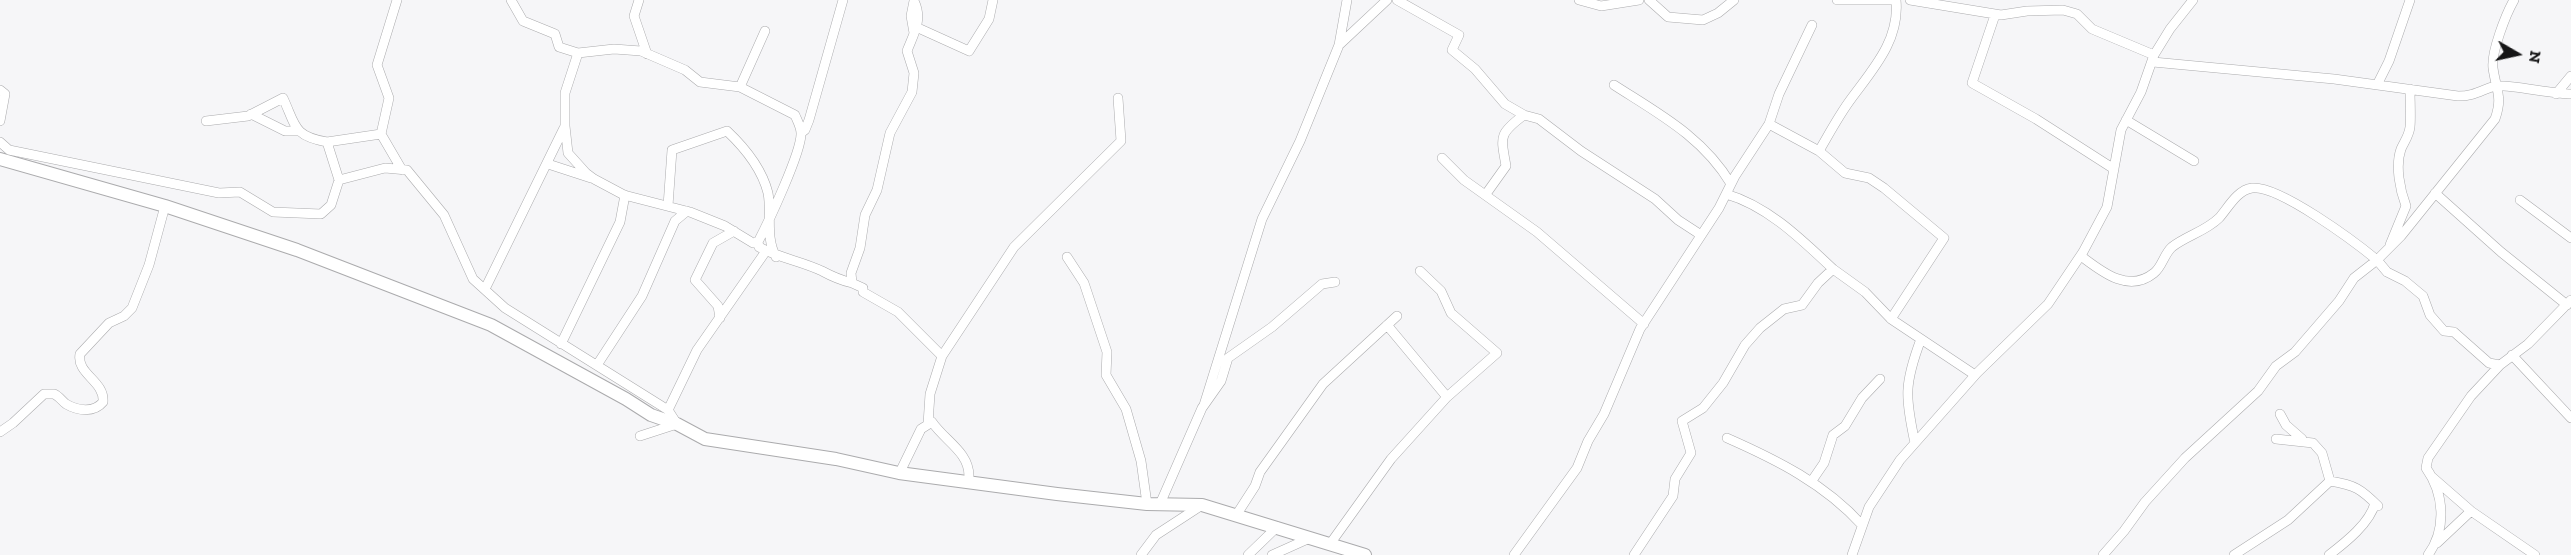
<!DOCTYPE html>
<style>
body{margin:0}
#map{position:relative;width:2571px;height:555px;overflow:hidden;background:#f6f6f8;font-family:"Zilla Slab",serif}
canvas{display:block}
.north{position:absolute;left:2487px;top:24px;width:60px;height:60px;-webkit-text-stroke:4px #f6f6f8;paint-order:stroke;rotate:99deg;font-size:16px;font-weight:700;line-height:24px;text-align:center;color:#151516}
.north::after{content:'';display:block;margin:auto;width:21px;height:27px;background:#151516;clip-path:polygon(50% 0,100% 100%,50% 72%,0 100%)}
</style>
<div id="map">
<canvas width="2571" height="555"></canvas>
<div class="north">N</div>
</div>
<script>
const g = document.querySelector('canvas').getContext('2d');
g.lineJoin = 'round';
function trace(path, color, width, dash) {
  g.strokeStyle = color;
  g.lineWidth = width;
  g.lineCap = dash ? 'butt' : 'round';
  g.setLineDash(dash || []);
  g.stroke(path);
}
const minor = new Path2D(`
 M397 0 377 65 389 98 381 134 402 170
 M511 0 523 21 555 34 559 47 578 53
 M639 0 634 16 647 54
 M1397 0 1459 35 1452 50 1475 69 1505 104 1524 115 1539 119 1581 151 1655 199 1678 220 1701 235
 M1579 0 1601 6 1639 0
 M1649 0 1668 17 1703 20 1718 13 1734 0
 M1837 0H1892
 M1910 0 2001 15 2027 11 2063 10 2077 14 2092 29 2154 55
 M1995 15 1972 83 2036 119 2114 169
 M1812 25 1779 94 1769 124 1819 151C1829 134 1839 115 1851 99 1873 69 1900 40 1896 0
 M916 27 969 51 989 19 993 0
 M914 33 911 16 914 1C923 19 914 33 907 51L914 73 912 92 890 133 877 190 865 215 860 248 851 273 852 283 863 288V292L898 312 942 356 930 394 928 424
 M1339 45 1347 0
 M2153 62 2334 79 2458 96C2475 96 2481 90 2495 86 2505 84 2555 94 2571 94
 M1614 85C1659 114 1703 137 1731 184
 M2377 85 2389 61 2410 0
 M740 87 765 31
 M0 90 5 94 0 121
 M2556 94 2571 76
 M251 114 285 131H298
 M2126 120 2194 161
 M206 121 248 116 283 98C296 126 293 136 327 142
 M801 133 805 130 809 120 843 0
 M0 142 9 150 219 193 240 192 273 212 321 214 331 205 339 180 385 168 407 170 444 215 473 279 505 308 668 410 677 424 640 436
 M1442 158 1464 180 1537 232 1644 324
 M548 164 591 178
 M339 180 327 142 381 134
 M2435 193 2501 252 2567 305
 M1486 194 1506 166C1501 137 1498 134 1524 115
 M1726 194C1768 206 1802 240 1833 269
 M2520 200 2571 238
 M668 206 672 150 727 131C744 147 762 169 768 193 772 214 765 237 776 257
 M758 242 753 243 725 226 690 212 624 195 594 179 586 173 568 153 565 126V93L578 53 614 49 641 51 685 70 700 82 740 87 795 115C797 120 801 127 801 133 802 151 768 223 758 242L759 247C779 258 801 261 822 271 833 277 840 280 852 283
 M2390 245 2406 206C2400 190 2395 166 2401 149 2404 142 2409 136 2410 127 2411 118 2410 100 2410 89
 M2081 256C2101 271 2128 294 2154 273 2162 267 2164 254 2172 247 2186 236 2206 231 2219 218 2228 208 2237 190 2252 188 2279 185 2355 242 2377 260L2401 236 2495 119C2503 97 2496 90 2493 68 2491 52 2506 14 2514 0
 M1067 257 1084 283 1107 352 1106 375 1126 409 1141 461 1147 504
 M485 289 564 128
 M720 318 718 306 695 280 713 243 734 231
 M1891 319 1975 375
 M1387 325 1447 397
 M561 344 620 222 625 195
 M2512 355 2571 418
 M942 356 1014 247 1121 141 1118 98
 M597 365 642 296 675 221 687 211
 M1204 405 1262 219 1300 141 1339 45 1387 0
 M668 410 697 350 766 251
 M2280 414 2286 425 2302 439
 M0 432 13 423 44 394C45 394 54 394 54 394 59 396 62 401 66 404 78 411 94 413 103 402 105 381 76 374 80 354L109 323 124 316 132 308 149 265 165 206
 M1727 438C1777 460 1825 484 1862 525
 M2276 439 2313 443 2322 453 2330 481
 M1915 443C1905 397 1904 384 1921 339
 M902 468 921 429 932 422C945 441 969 452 969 476
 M2432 477 2471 511 2535 555
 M1811 482 1824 463 1833 435 1845 426 1862 398 1880 379
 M1160 504 1202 408 1221 381 1228 358 1272 327 1322 284 1335 282
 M1237 514 1255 486 1260 472 1323 384 1397 316
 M2437 543 2471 511
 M1330 544 1391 459 1447 397 1497 353 1451 313 1441 291 1420 271
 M1141 555 1156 535 1202 505
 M1248 555 1277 527
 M1272 555 1310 538
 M1514 555 1577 468 1588 441 1604 414 1640 329 1719 208 1735 176 1769 124
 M1634 555 1673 496 1675 479 1691 453 1682 421 1703 408 1723 383 1745 345 1760 328 1784 309 1802 305 1818 283 1833 269 1865 292 1891 319 1944 238 1884 188 1869 178 1845 173 1819 151
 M1852 555 1869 507 1900 460 1977 373 2048 304 2083 252 2107 207 2121 130 2141 92 2154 55 2170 29 2193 0
 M2103 555 2124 531 2145 502 2185 458 2258 391 2276 366 2295 352 2339 301 2354 278 2377 260 2387 272 2405 281 2423 296 2430 315 2444 331 2454 332 2489 363 2500 365 2528 344 2571 300
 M2234 555 2288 520 2330 481C2355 485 2361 489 2378 506
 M2329 555C2346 542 2370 523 2375 503
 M2428 555C2447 529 2444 493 2426 468L2428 458 2471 396 2500 365`);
const tertiary = new Path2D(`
 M0 159 165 206 297 250 491 325 626 399 651 415 677 424 705 439 836 459 899 473 1057 494 1147 504 1202 505 1365 555`);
trace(minor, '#ababad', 10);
trace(tertiary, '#ababad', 14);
trace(minor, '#fff', 9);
trace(tertiary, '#fff', 12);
</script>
